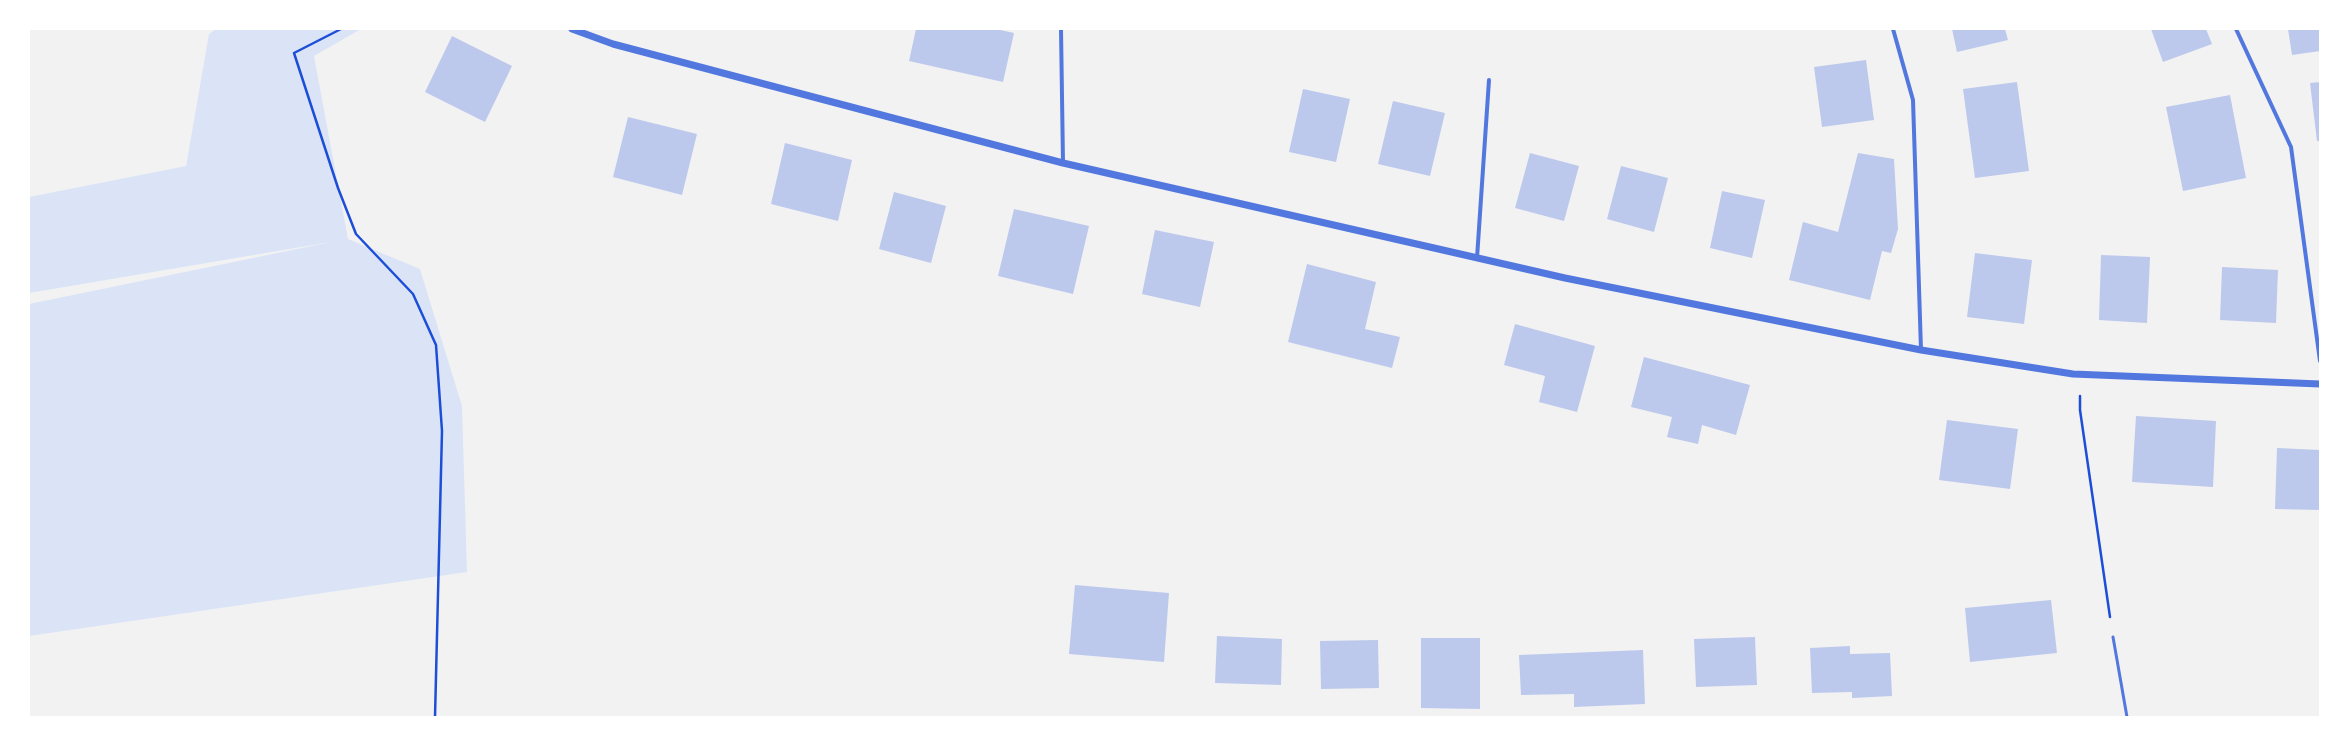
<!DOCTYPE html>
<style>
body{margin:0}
#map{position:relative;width:2349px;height:746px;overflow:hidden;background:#f2f2f2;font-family:Cabin,sans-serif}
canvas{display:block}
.frame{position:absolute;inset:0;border:30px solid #fff;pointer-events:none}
</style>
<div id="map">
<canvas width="2349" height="746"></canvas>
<div class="frame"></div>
</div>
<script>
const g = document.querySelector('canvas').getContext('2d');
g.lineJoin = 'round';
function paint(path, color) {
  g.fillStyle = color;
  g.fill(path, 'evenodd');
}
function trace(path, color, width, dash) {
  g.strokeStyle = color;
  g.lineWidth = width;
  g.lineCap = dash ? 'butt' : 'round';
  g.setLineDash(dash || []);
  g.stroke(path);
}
paint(new Path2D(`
 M216 29H361L314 56 348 239 420 269 462 406 467 572 29 636V304L331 242 29 293V197L186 166 209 34Z`), '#dbe4f7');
paint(new Path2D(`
 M916 29H996L1014 33 1003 82 909 61Z
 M1952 29H2005L2008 40 1957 52Z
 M2151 29H2206L2212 44 2163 62Z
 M2288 29H2320V51L2292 55Z
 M452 36 512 66 485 122 425 92Z
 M1866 60 1874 120 1822 127 1814 67Z
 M2017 82 2029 171 1975 178 1963 89Z
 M2320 82V141H2317L2310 83Z
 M1303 89 1350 99 1336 162 1289 152Z
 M2230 95 2246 178 2183 191 2166 107Z
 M1393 101 1445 113 1430 176 1378 164Z
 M628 117 697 134 682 195 613 177Z
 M785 143 852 160 838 221 771 204Z
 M1530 153 1579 166 1564 221 1515 208Z
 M1858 153 1894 159 1898 229 1891 253 1882 251 1870 300 1789 280 1803 222 1838 232Z
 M1621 166 1668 178 1654 232 1607 219Z
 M1722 191 1765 200 1752 258 1710 248Z
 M894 192 946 206 931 263 879 249Z
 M1014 209 1089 226 1073 294 998 276Z
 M1155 230 1214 242 1200 307 1142 294Z
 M1975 253 2032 260 2024 324 1967 317Z
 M2101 255 2150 257 2147 323 2099 320Z
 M1307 264 1376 282 1365 329 1400 337 1392 368 1288 342Z
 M2222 267 2278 270 2276 323 2220 320Z
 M1515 324 1595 346 1577 412 1539 402 1545 376 1504 365Z
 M1644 357 1750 385 1736 435 1702 425 1698 444 1667 437 1672 417 1631 407Z
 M2136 416 2216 421 2213 487 2132 482Z
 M1947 420 2018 429 2010 489 1939 480Z
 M2277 448 2320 450V510L2275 509Z
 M1075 585 1169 593 1164 662 1069 654Z
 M2051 600 2057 653 1970 662 1965 608Z
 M1217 636 1282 639 1281 685 1215 683Z
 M1755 637 1757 685 1696 687 1694 639Z
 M1421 638H1480V709L1421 708Z
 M1378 640 1379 688 1321 689 1320 641Z
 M1850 646V654L1890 653 1892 696 1852 698V692L1812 693 1810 648Z
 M1643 650 1645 704 1574 707V694L1521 695 1519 655Z`), '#bdc9ec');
trace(new Path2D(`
 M341 29 294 53 338 188 356 234 413 294 436 345 442 431 435 717
 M2080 396V410L2110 617`), '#1d4ed8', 2.5);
trace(new Path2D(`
 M2113 637 2127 717`), '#5277de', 3);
trace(new Path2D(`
 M1061 29 1063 163
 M1893 29 1913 100 1921 350
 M2236 29 2291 147 2320 361
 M1477 258 1489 80`), '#5277de', 4);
trace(new Path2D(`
 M572 29 613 44 1063 163 1565 278 1921 350 2073 374 2320 384`), '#5277de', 7);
</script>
